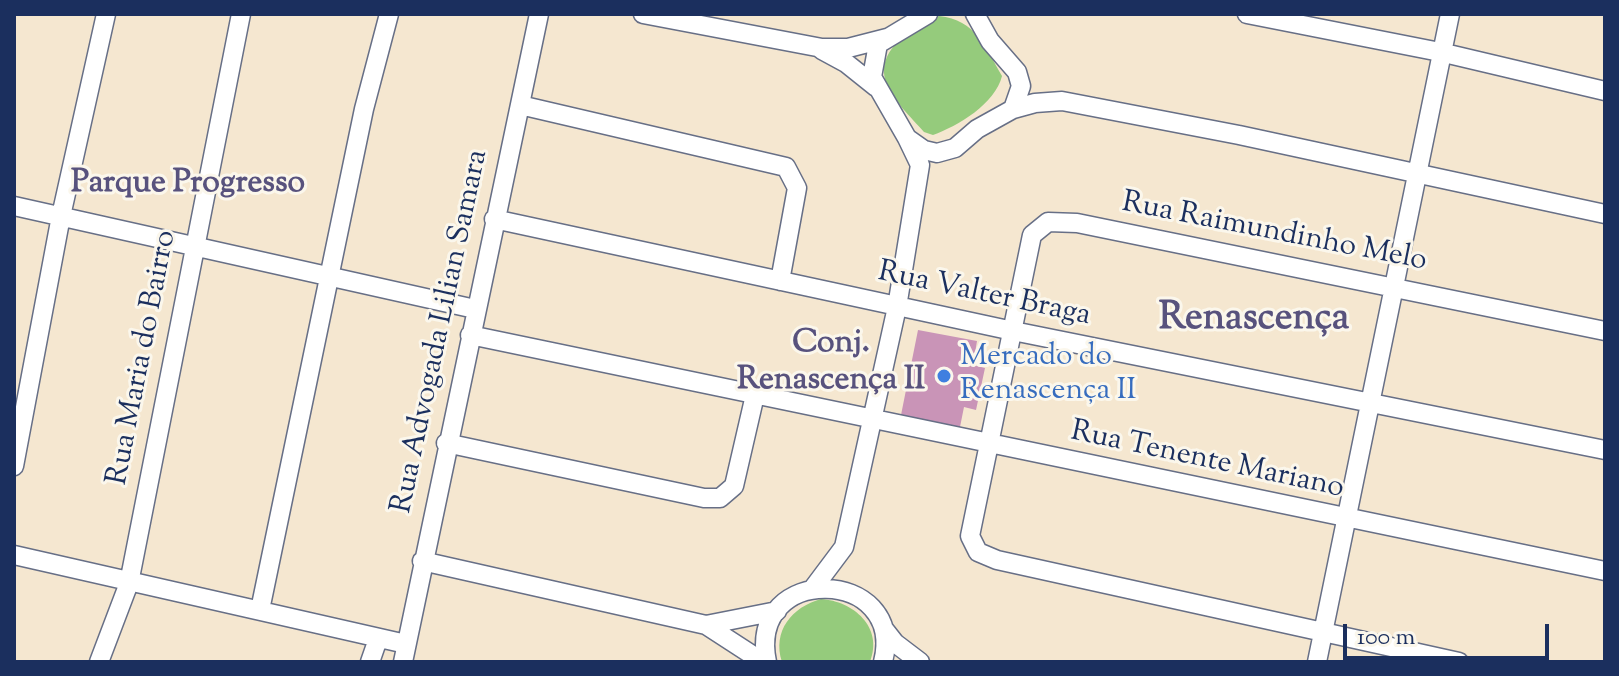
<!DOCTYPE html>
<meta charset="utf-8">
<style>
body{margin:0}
#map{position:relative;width:1619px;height:676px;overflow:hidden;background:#f5e7d0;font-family:"Sorts Mill Goudy",serif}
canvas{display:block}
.frame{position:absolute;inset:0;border:16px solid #1b2f5e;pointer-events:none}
.scale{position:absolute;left:1343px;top:624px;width:206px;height:36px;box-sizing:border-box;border:4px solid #1b2f5e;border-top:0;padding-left:10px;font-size:24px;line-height:28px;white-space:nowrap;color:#1b2f5e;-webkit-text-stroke:6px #fbf7ec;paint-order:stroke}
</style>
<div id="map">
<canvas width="1619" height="676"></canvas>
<div class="frame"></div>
<div class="scale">100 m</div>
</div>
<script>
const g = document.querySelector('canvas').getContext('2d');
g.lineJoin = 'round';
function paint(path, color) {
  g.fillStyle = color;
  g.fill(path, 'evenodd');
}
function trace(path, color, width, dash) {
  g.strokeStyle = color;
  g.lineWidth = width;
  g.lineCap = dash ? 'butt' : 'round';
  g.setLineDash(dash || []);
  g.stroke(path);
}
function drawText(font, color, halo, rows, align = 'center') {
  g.font = font + ' "Sorts Mill Goudy",serif';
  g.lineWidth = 6;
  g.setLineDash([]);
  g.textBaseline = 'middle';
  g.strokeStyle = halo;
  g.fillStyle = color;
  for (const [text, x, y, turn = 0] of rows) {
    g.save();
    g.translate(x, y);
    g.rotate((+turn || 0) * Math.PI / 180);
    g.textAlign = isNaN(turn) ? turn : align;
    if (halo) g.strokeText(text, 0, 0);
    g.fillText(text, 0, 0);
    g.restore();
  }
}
paint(new Path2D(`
 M939 16C976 20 985 47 1002 76 995 104 958 126 933 135L924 132C912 118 891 99 886 82 875 49 914 27 939 16Z
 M821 599C853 601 884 627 870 662H782C772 631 792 607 821 599Z`), '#95cb7c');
paint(new Path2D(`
 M918 330 977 341 973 365 985 368 976 410 964 407 960 427 901 415Z`), '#c994b7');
const minor = new Path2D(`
 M643 14 822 48H848L887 38
 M928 14 878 44 872 77 907 138 924 150 937 153 955 148 977 129 1013 109 1021 86 1017 72 990 41 975 14
 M1247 14 1440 52 1605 91
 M822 50 846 63 876 87
 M520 105 786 167 797 188 780 281
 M1013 109 1035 103 1062 101 1239 135 1605 214
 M14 206 475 309
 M494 219 1013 331 1605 450
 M470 335 1605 571
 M446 443 704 498H720L734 486 755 395
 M14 466 61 216 106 14
 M14 555 406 644
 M422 561 706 625 777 611
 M814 587 844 547 897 307 920 165 907 138
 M260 610 364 109 389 14
 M706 625 763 662
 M884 629 895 643 920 662
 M99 662 129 583 241 14
 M370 662 378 639
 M403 662 539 14
 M767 662C746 562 907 567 883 662
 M1317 662 1450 14
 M1459 662 997 560 978 552 970 536 1032 235 1048 222 1077 223 1605 331`);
trace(minor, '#676f86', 21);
trace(minor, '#fff', 18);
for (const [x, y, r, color] of [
 [944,376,8,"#3f7fe0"]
]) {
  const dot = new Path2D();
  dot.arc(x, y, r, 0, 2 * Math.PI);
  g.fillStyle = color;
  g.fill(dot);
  trace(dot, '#fbf7ec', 3);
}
drawText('30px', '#1b2f5e', '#fbf7ec', [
 ["Rua Raimundinho Melo",1274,234,11],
 ["Rua Valter Braga",984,296,12],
 ["Rua Advogada Lilian Samara",442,332,-78],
 ["Rua Maria do Bairro",144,358,-79],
 ["Rua Tenente Mariano",1207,462,12]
]);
drawText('30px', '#366cbe', '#fbf7ec', [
 ["Mercado do",960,359],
 ["Renascença II",960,393]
], 'left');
drawText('bold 32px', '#58527d', '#fbf7ec', [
 ["Parque Progresso",188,186],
 ["Conj.",831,346],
 ["Renascença II",831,383]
]);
drawText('bold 38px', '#58527d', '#fbf7ec', [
 ["Renascença",1254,322]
]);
</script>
